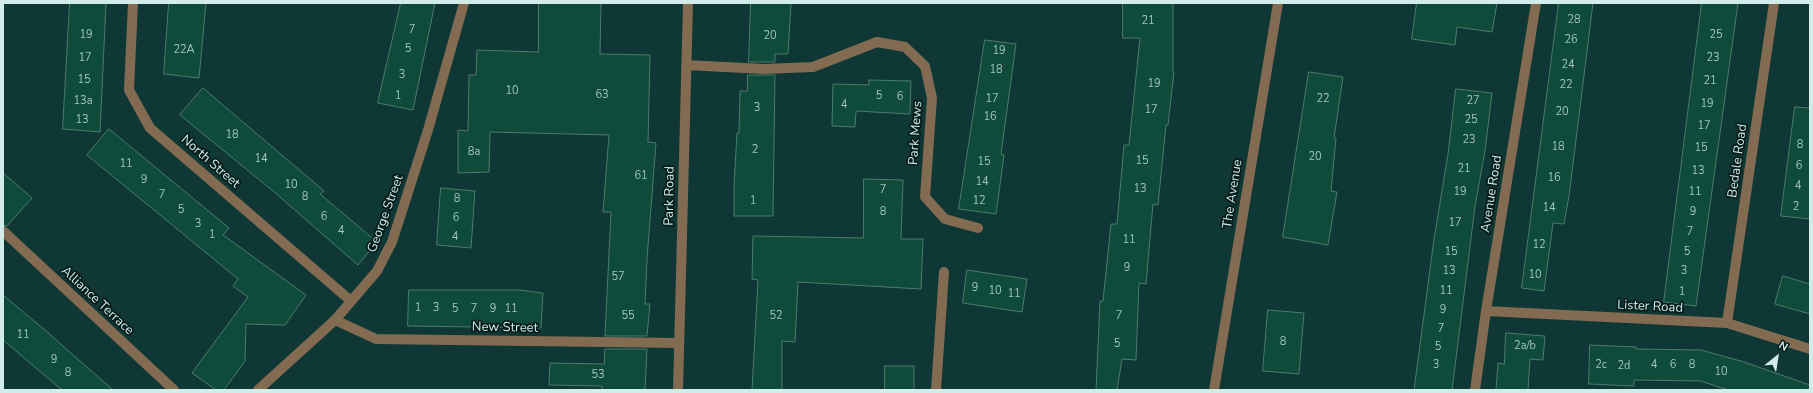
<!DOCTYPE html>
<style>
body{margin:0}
#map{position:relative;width:1813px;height:393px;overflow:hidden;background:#0e3735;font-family:"Nunito Sans",sans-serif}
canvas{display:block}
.frame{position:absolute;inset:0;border:4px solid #d1ece9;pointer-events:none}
.north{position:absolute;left:1757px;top:337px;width:40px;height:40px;-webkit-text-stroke:3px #061c1a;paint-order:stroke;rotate:30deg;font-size:11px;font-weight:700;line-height:16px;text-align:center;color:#d1ece9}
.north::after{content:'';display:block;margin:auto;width:14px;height:18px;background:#d1ece9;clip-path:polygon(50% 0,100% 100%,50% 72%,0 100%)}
</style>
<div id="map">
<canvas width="1813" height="393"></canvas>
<div class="frame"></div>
<div class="north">N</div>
</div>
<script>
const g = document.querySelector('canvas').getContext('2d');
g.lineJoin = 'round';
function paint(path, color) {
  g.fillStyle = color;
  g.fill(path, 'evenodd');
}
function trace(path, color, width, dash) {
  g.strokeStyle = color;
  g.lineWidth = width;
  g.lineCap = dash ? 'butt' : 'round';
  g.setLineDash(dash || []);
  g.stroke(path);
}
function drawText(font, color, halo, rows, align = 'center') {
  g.font = font + ' "Nunito Sans",sans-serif';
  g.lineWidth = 3.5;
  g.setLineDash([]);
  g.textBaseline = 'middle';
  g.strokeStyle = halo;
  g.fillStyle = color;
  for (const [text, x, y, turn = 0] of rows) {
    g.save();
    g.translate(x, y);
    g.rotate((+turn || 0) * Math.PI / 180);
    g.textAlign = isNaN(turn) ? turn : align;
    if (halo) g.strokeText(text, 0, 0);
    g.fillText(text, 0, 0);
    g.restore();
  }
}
const building = new Path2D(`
 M70 3H106L100 132 63 129Z
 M169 3H206L199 78 164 74Z
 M401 3H435L413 110 378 103Z
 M539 3H601L600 54 650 55 648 142 656 143 647 259 645 304H650L647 336H605L611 212H603L609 135 490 132 489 172 458 173V130L468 131 469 75H476L477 50 538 52Z
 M751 3H791L788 54H775V62H749Z
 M1123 3H1173V72H1174L1168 125H1166L1158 205 1153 204 1146 284 1139 283 1136 360 1122 359 1117 390H1096L1100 301H1103L1111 224H1117L1124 145H1129L1140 38H1123Z
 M1417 3H1497L1492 32 1457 27 1455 45 1412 39Z
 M1559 3H1593L1569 196 1564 224 1553 223 1544 291 1522 288Z
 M1702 3H1738L1696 306 1664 302Z
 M985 40 1016 44 1001 154 1004 155 996 214 959 209Z
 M1309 72 1343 77 1334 138H1336L1331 191 1337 192 1328 245 1283 237Z
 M748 75H775L773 216H734V186L737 133H739L740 91H747Z
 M869 80 911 81 910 114 856 111 855 127 832 126 833 84 869 85Z
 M203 88 324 191 320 194 377 242 358 265 273 191 180 115Z
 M1456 89 1492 93 1485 151 1475 206 1452 390H1414L1434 239 1448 154Z
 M1795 107 1810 108V219L1781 216Z
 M109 129 229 228 223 235 306 295 285 325 246 324 245 361 224 390H216L192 373 248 297 233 286 238 279 87 155Z
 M3 173 32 198 7 226 3 225Z
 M864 179 903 180 901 239H923L921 289 798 282 795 342 782 341V390H752L758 280 752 279 753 236 863 238Z
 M441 188 475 191 471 248 437 245Z
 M967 270 1027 279 1022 312 963 303Z
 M1783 276 1810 284V314L1775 304Z
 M409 290H520L543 293 541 328 408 326Z
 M3 295 46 331 113 390H62L3 340Z
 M1268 310 1304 313 1299 374 1263 371Z
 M1506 333 1545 336 1543 360 1530 359 1528 390H1496L1498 363 1504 364Z
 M1590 345 1636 347V349L1701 350 1744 362 1810 385V390H1728L1701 381 1634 380V386L1589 384Z
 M605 349H647L645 390H602V386L549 385 550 363 604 364Z
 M885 366H914V390H885Z`);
paint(building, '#0f4b3b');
trace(building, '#4e7b6b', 1);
trace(new Path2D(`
 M936 390 944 272`), '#826b50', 10);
trace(new Path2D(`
 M133 3 129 90 150 128 351 301
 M686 65 764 69 813 67 877 42 905 47 925 66 932 98 925 197 945 219 978 228
 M3 231 174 390
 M1486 311 1727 323 1810 349
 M335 320 376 339 679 343
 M1727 323 1774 3
 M258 390 335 320 377 271 392 242 428 130 464 3
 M678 390 688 3
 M1214 390 1278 3
 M1475 390 1486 311 1536 3`), '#826b50', 10);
drawText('11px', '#a0c4be', null, [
 ["28",1574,20],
 ["21",1148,21],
 ["7",412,30],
 ["19",86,35],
 ["25",1716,35],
 ["20",770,36],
 ["26",1571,40],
 ["5",408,49],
 ["22A",184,50],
 ["19",999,51],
 ["17",85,58],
 ["23",1713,58],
 ["24",1568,65],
 ["18",996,70],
 ["3",402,75],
 ["15",84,80],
 ["21",1710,81],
 ["19",1154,84],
 ["22",1566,85],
 ["10",512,91],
 ["63",602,95],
 ["1",398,96],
 ["5",879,96],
 ["6",900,97],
 ["17",992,99],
 ["22",1323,99],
 ["13a",83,101],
 ["27",1473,101],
 ["19",1707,104],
 ["4",844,105],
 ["3",757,108],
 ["17",1151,110],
 ["20",1562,112],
 ["16",990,117],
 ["13",82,120],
 ["25",1471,120],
 ["17",1704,126],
 ["18",232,135],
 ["23",1469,140],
 ["8",1800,145],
 ["18",1558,147],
 ["15",1701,148],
 ["2",755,150],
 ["8a",474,152],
 ["20",1315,157],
 ["14",261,159],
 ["15",1142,161],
 ["15",984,162],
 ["11",126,164],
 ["6",1799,166],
 ["21",1464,169],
 ["13",1698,171],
 ["61",641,176],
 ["16",1554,178],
 ["9",144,180],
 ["14",982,182],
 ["10",291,185],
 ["4",1798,186],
 ["13",1140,189],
 ["7",883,190],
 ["19",1460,192],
 ["11",1695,192],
 ["7",162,195],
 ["8",305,197],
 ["8",457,199],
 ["1",753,201],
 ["12",979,201],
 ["2",1796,207],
 ["14",1549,208],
 ["5",181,210],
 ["8",883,212],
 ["9",1693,212],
 ["6",324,217],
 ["6",456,218],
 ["17",1455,223],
 ["3",198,224],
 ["4",341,231],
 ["7",1690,232],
 ["1",212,235],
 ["4",455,237],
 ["11",1129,240],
 ["12",1539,245],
 ["15",1451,252],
 ["5",1687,252],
 ["9",1127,268],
 ["13",1449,271],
 ["3",1684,271],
 ["10",1535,275],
 ["57",618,277],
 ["9",975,288],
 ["10",995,291],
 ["11",1446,291],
 ["1",1682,292],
 ["11",1014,294],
 ["1",418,308],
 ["3",436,308],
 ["5",455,309],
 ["7",474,309],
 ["9",493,309],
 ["11",511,309],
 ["9",1443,310],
 ["55",628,316],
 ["52",776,316],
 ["7",1119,316],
 ["7",1441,329],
 ["11",23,335],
 ["8",1283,342],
 ["5",1117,344],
 ["2a/b",1525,346],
 ["5",1438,347],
 ["9",54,360],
 ["3",1436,365],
 ["2c",1601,365],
 ["4",1654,365],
 ["6",1673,365],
 ["8",1692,365],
 ["2d",1624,366],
 ["10",1721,372],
 ["8",68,373],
 ["53",598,375]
]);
drawText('13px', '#d1ece9', '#061c1a', [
 ["Park Mews",916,133,-86],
 ["Bedale Road",1738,161,-82],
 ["North Street",210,162,41],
 ["The Avenue",1233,194,-81],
 ["Avenue Road",1492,194,-81],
 ["Park Road",670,196,-89],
 ["George Street",386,214,-70],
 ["Alliance Terrace",97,301,43],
 ["Lister Road",1650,307,3],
 ["New Street",505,328,1]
]);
</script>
